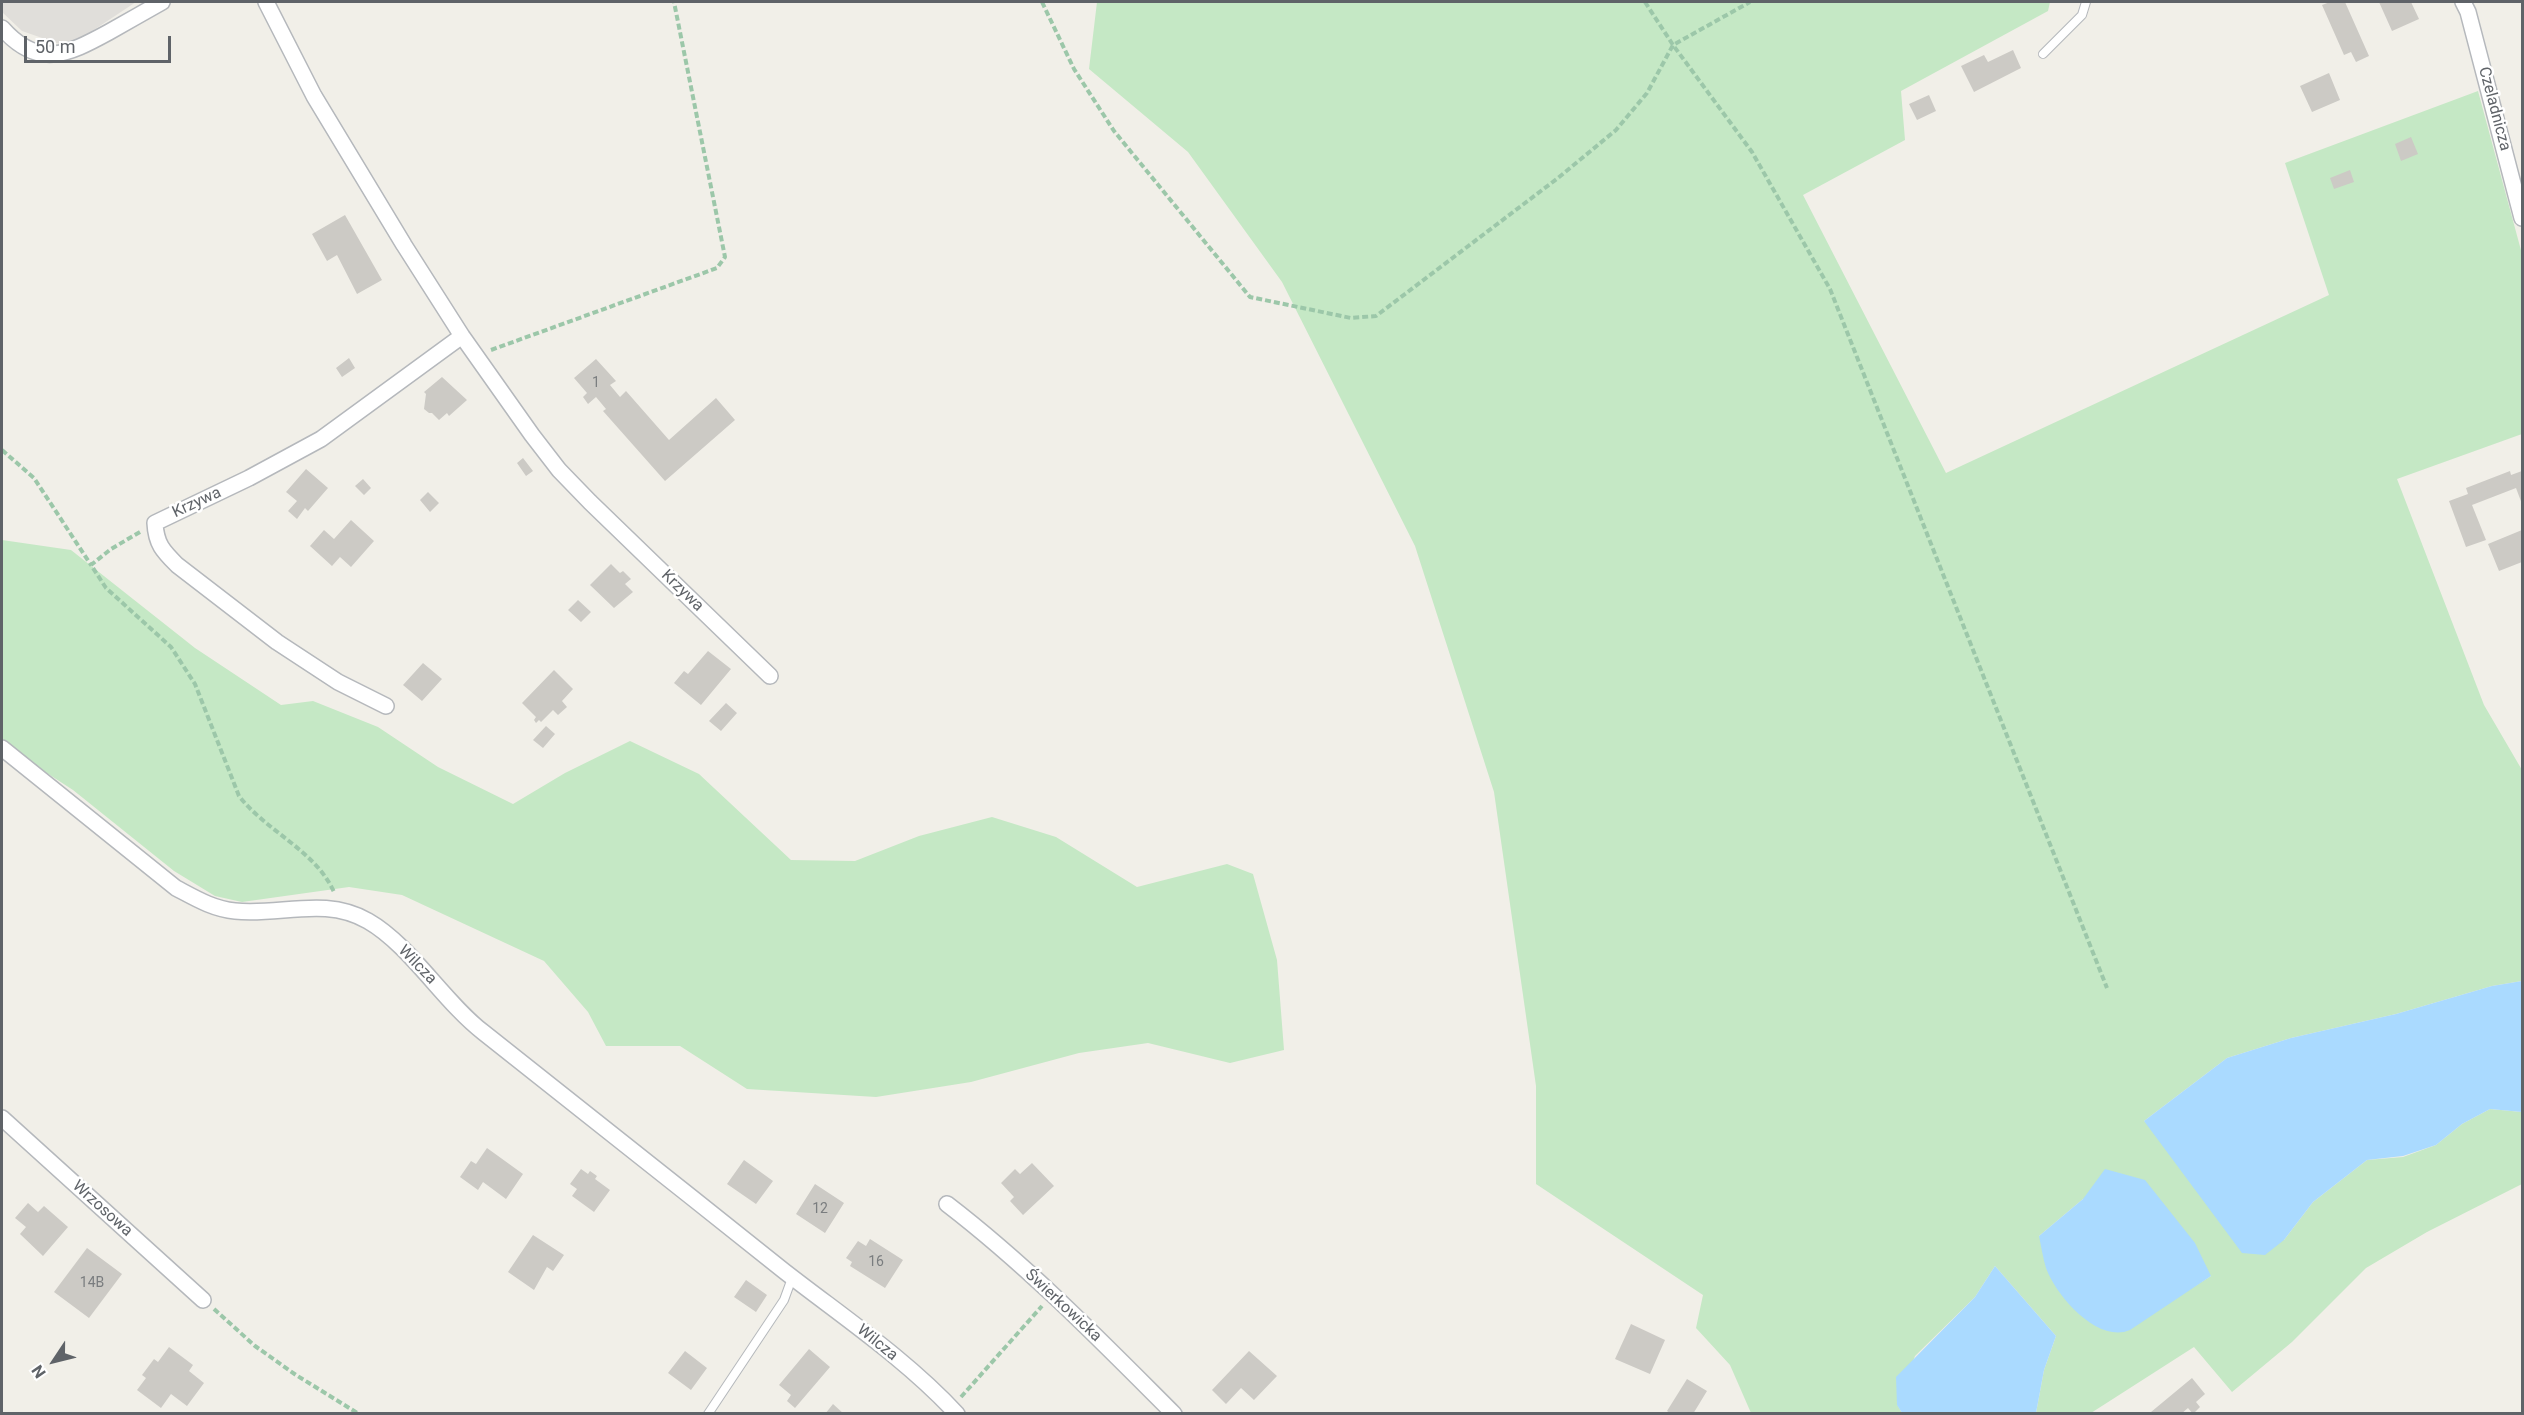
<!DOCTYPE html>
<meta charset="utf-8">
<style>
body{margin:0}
#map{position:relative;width:2524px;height:1415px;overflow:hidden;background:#f1efe8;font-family:Roboto,sans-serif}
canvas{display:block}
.frame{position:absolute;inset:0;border:3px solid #5f6368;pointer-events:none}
.north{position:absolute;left:24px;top:1331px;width:60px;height:60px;-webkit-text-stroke:4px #fff;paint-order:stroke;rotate:235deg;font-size:16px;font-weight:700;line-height:24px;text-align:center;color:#5f6368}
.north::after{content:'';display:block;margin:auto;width:21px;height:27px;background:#5f6368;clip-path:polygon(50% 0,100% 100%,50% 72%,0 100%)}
.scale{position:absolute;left:24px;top:36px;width:147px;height:27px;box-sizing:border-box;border:3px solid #5f6368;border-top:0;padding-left:8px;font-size:18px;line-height:21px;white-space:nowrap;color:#5f6368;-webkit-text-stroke:4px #fff;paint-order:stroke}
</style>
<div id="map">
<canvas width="2524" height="1415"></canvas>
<div class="frame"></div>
<div class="north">N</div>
<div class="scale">50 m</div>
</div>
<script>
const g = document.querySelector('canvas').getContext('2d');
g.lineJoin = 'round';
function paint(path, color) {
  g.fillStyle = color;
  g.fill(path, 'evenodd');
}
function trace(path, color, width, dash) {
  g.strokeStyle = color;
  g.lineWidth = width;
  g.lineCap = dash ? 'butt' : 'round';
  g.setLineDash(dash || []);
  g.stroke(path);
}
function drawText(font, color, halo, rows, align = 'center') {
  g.font = font + ' Roboto,sans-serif';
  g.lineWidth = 5;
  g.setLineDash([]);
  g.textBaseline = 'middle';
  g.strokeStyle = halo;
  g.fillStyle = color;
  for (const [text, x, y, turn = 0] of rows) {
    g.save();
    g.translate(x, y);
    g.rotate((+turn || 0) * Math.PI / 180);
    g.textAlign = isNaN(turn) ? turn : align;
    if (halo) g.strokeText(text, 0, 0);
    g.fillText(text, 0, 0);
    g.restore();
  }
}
paint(new Path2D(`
 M2 2H136L68 47 22 31 2 12Z`), '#e0deda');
paint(new Path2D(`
 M1097 2H2050L2048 11 1901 91 1905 140 1803 195 1946 473 2329 295 2285 163 2478 91 2522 254V434L2397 479 2484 705 2522 770V981L2492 986 2396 1014 2291 1038 2227 1058 2144 1121 2284 1240 2313 1202 2367 1160 2403 1157 2436 1145 2462 1124 2490 1109 2522 1112V1184L2427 1232 2366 1268 2292 1342 2232 1392 2194 1347 2091 1413H2036L2044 1370 2056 1336 1995 1266 1975 1297 1915 1356 1897 1404 1902 1413H1751L1730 1365 1696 1328 1703 1295 1536 1184V1086L1494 792 1415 546 1282 282 1188 152 1089 69ZM2083 1199 2211 1276 2185 1292 2039 1236Z
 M2 540 71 550 195 648 281 705 313 701 378 727 438 767 513 804 565 773 630 741 699 774 791 860 855 861 919 836 992 817 1056 837 1137 887 1227 864 1253 874 1277 960 1284 1050 1230 1063 1148 1043 1079 1053 971 1082 876 1097 747 1089 680 1046H606L588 1012 544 961 402 895 349 887 242 902 215 896 174 871 73 790 2 744Z`), '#c5e8c5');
paint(new Path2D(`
 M2522 981V1112L2490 1109 2462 1124 2436 1145 2403 1156 2367 1160 2313 1202 2284 1240 2265 1255 2242 1253 2144 1121 2227 1058 2291 1038 2396 1014 2492 986Z
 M2105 1169 2145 1180 2195 1243 2211 1276 2130 1330C2098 1344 2056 1296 2046 1268 2043 1258 2041 1246 2039 1236L2083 1199Z
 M1995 1266 2056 1336 2044 1370 2036 1413H1902L1897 1405 1896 1377 1975 1297Z`), '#aadaff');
paint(new Path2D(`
 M2330 2H2345L2369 56 2356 62 2351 52 2344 55 2322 5Z
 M2379 2H2411L2419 19 2392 31Z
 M2013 50 2021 68 1974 92 1961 66 1984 55 1988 62Z
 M2329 73 2340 100 2312 112 2300 86Z
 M1929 95 1936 111 1917 120 1909 104Z
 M2411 137 2418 154 2401 161 2395 144Z
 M2350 170 2354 182 2334 189 2330 178Z
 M345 215 382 280 357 294 337 255 327 261 312 234Z
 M349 358 355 368 342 377 336 368Z
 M596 359 616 381 610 385 620 397 626 391 669 440 716 398 735 420 665 481 603 411 606 409 596 397 588 404 583 397 587 393 574 378Z
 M442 377 467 400 449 416 447 413 439 420 432 413H429L424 409 426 394 424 392Z
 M523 458 533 471 526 476 517 463Z
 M306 469 328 488 308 511 305 508 297 519 288 511 297 501 286 492Z
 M2510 471 2511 475 2522 471V504L2516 488 2472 505 2486 540 2466 547 2449 501 2468 494 2466 488Z
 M363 479 371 488 364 495 355 486Z
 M428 492 439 503 430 512 420 500Z
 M351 520 374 541 351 567 340 557 332 566 310 546 324 530 334 539Z
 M2522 530V562L2499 571 2488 544Z
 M611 564 620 573 623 571 631 579 625 584 633 592 614 608 590 585Z
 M578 600 591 612 581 622 568 610Z
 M708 651 731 669 701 705 674 683 684 671 688 674Z
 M423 663 442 679 422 701 403 685Z
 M554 670 573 689 562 701 567 707 558 715 553 710 541 722 539 720 536 723 534 720 536 717 522 703Z
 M726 703 737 713 721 731 709 721Z
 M546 726 555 734 543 748 533 740Z
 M487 1148 523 1174 506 1199 483 1182 478 1190 460 1177 471 1161 476 1164Z
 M744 1160 773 1181 756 1204 727 1184Z
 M1032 1163 1054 1186 1023 1215 1010 1201 1014 1197 1001 1183 1015 1169 1020 1174Z
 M581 1169 588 1174 590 1171 597 1176 595 1179 610 1190 594 1212 572 1196 577 1189 570 1184Z
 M815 1184 844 1203 825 1233 796 1214Z
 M28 1203 38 1212 44 1206 68 1227 43 1256 20 1234 26 1227 15 1218Z
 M533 1235 564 1255 553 1271 547 1267 534 1290 508 1272Z
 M870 1239 903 1260 885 1288 850 1266 852 1262 846 1258 858 1241 866 1246Z
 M87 1248 122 1274 89 1318 54 1292Z
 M746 1280 767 1295 756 1312 734 1297Z
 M1631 1324 1665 1340 1650 1374 1615 1359Z
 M169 1347 193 1365 189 1371 204 1383 187 1406 171 1394 161 1408 137 1390 146 1378 142 1375 154 1359 158 1362Z
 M809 1349 830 1367 795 1408 787 1401 791 1395 779 1385Z
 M685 1351 707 1368 691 1390 668 1373Z
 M1249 1351 1277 1376 1254 1400 1241 1388 1226 1404 1212 1390Z
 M2192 1378 2205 1394 2196 1402 2200 1407 2193 1414 2188 1408 2181 1414H2152L2151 1412Z
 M1687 1379 1707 1391 1693 1414H1671L1667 1411Z
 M833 1404 844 1414H825Z`), '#cccac5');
const lane = new Path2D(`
 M2043 54 2082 15 2086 2
 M708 1414 784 1300 792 1278`);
const street = new Path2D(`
 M266 2 314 96 404 245 462 336 532 435 559 470 590 502 770 676
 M2463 2 2468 12 2522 218
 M2 28C38 69 67 55 109 32 127 22 144 12 162 2
 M386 706 338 682 277 642 177 565C163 551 156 544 155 523L249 478 321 439 462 336
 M2 748 176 888C195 898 213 909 235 911 280 916 325 896 368 921 410 945 444 1002 483 1032 584 1112 684 1191 784 1271 843 1317 906 1359 957 1414
 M2 1118 203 1300
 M947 1204C1029 1267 1101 1341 1174 1414`);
trace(lane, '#b5b8bc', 10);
trace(street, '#b5b8bc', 18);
trace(new Path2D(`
 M1042 2 1074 69 1114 131 1250 297 1351 318 1376 316 1558 178 1616 130 1647 93 1673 45 1752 152 1830 289 2107 988
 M1645 2 1673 45 1750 2
 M491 350 717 268 725 257 674 2
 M2 450 34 478 91 565
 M140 532 111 549 91 565 106 588 171 647 195 684 239 796C267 832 315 850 334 892
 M214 1309 255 1346 296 1375 359 1414
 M961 1397 1042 1306`), '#9cc7a9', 4, [6, 3]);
trace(lane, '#fff', 8);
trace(street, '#fff', 15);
drawText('14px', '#7a7d7f', null, [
 ["1",596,383],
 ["12",820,1209],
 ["16",876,1262],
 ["14B",92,1283]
]);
drawText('16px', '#5f6368', '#fff', [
 ["Czeladnicza",2494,109,75],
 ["Krzywa",197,503,-25],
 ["Krzywa",682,591,44],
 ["Wilcza",417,965,46],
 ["Wrzosowa",102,1209,42],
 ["Świerkowicka",1063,1306,43],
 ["Wilcza",877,1343,39]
]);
</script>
